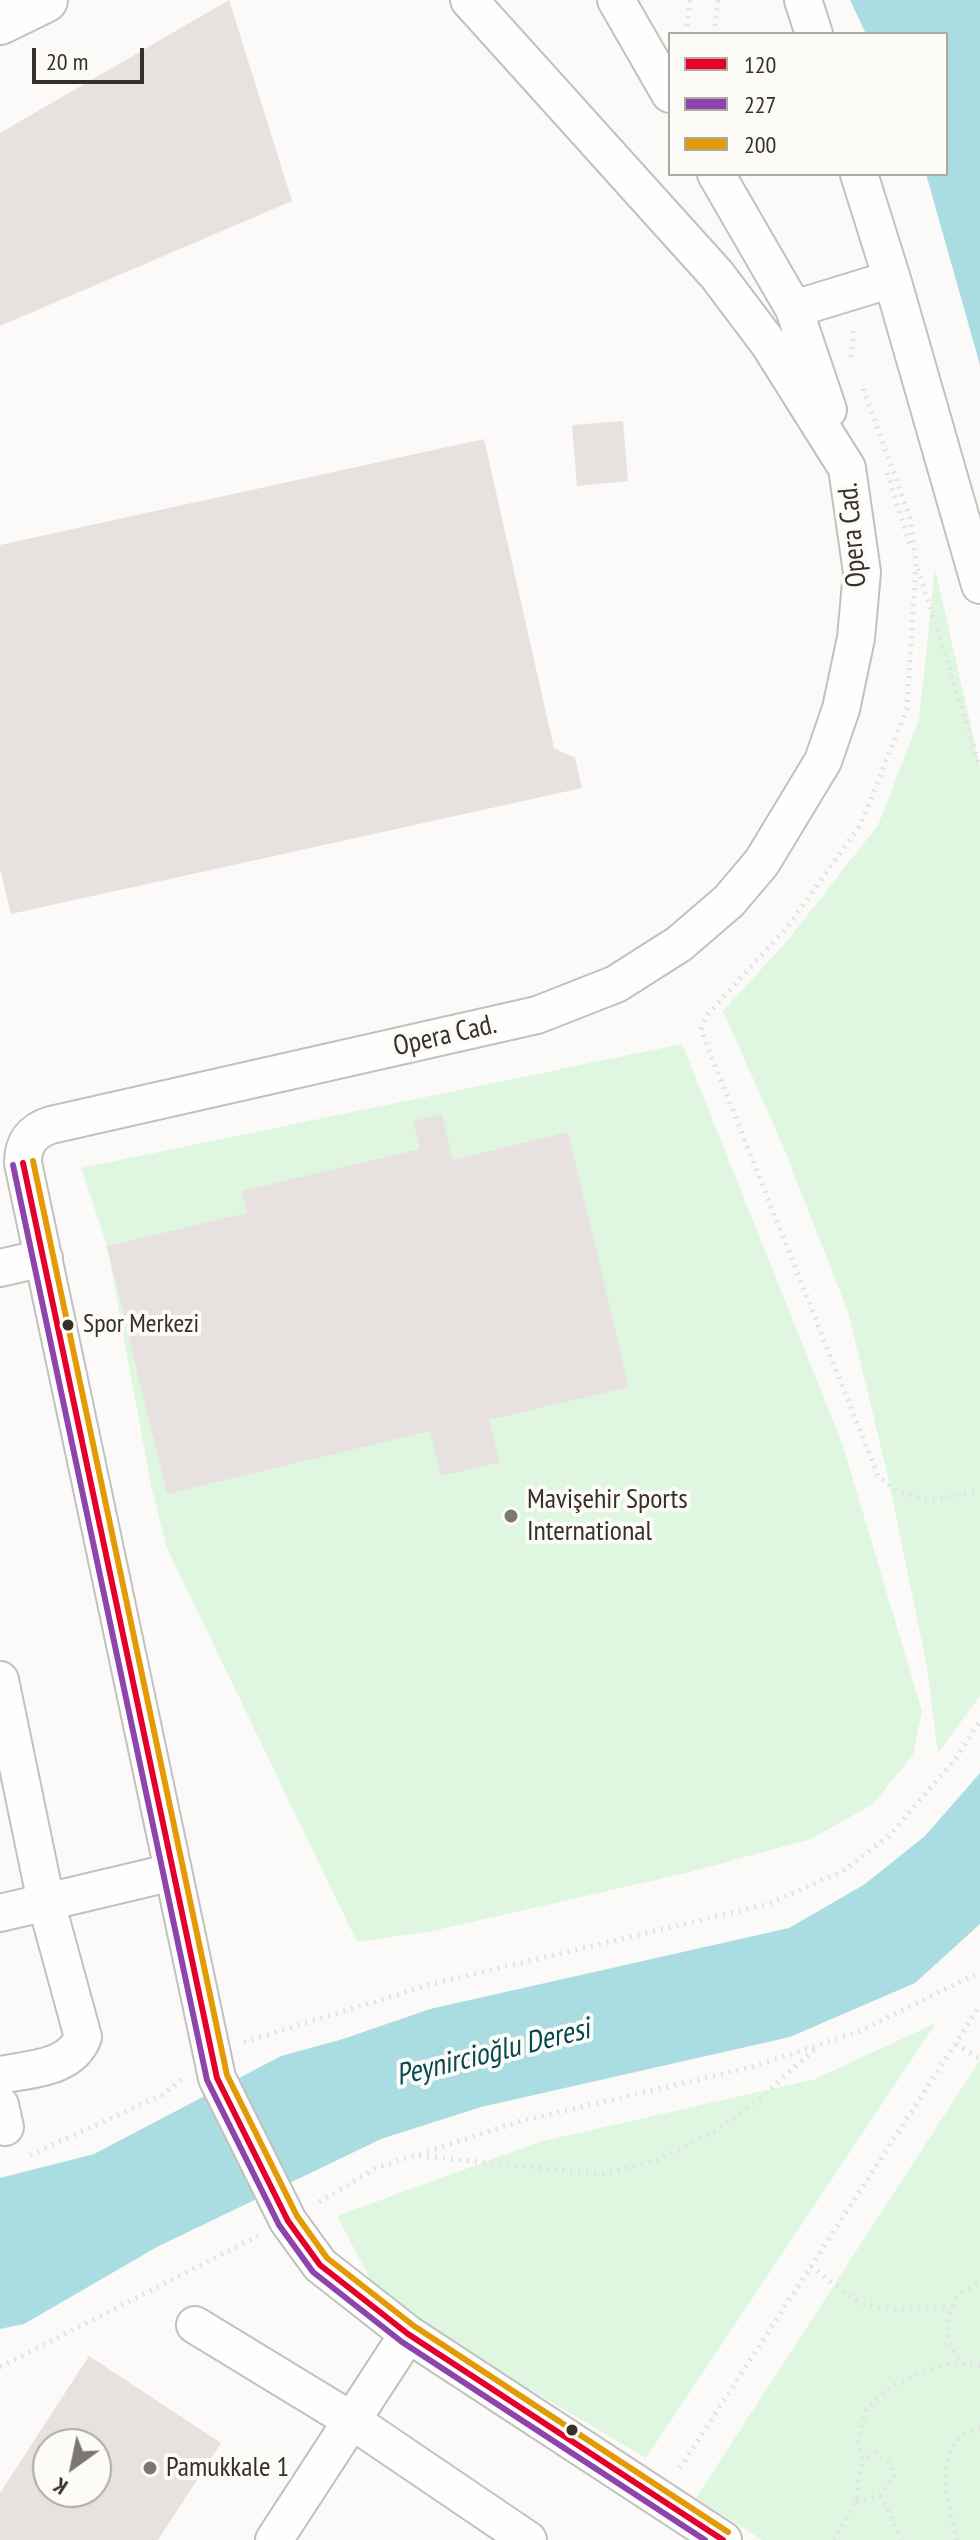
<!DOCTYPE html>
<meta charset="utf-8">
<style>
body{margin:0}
#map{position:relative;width:980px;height:2540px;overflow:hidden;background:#fcfaf8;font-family:"PT Sans Narrow",sans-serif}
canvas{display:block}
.legend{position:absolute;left:668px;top:32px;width:280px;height:144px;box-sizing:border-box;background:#fdfbf7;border:2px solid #adaaa4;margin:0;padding:10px 14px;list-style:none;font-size:24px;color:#353128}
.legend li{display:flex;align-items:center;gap:16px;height:40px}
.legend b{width:40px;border:2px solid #adaaa4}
.north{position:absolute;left:32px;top:2428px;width:80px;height:80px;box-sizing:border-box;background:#fdfbf7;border:2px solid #adaaa4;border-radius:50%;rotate:213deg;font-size:22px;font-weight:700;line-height:32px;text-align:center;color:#353128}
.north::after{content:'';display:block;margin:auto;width:28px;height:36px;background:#7b7771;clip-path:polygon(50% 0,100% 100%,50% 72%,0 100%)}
.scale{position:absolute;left:32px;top:48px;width:112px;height:36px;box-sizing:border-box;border:4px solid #353128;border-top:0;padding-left:10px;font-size:24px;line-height:28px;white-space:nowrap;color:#353128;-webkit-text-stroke:6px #fdfbf7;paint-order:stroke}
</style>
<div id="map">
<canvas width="980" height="2540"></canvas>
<ul class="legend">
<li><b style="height:10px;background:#e4002b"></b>120</li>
<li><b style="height:10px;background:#8e44ad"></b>227</li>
<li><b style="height:10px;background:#e49a04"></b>200</li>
</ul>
<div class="north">K</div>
<div class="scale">20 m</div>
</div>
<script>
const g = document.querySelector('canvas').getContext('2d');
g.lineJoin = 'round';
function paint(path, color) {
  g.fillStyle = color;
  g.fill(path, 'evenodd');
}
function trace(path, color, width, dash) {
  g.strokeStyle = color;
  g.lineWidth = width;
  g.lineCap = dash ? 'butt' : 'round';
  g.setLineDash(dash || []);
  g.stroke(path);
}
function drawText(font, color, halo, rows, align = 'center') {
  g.font = font + ' "PT Sans Narrow",sans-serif';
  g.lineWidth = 8;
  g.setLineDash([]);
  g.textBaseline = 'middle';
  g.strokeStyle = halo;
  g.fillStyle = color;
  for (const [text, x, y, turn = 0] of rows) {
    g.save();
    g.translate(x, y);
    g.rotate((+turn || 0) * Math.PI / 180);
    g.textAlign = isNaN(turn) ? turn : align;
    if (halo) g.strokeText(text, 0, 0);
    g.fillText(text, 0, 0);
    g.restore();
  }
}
paint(new Path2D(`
 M935 568 980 767V1696L938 1753 927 1667 886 1468 848 1312 783 1146 723 1011 788 940 878 825 919 720Z
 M682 1044 843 1446 922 1711 913 1755 873 1804 811 1839 690 1872 433 1931 357 1942 166 1546 151 1486 107 1246 81 1168Z
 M936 2023 646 2458 382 2302 337 2216 539 2142 815 2079Z
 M980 2060V2540H762L696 2498Z`), '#dff7e1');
paint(new Path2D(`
 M850 0H980V365L926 174H946V34H866Z
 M980 1773V1924L915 1983 790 2037 481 2107 381 2139 157 2247 24 2324 0 2329V2178L94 2154 281 2056 343 2039 430 2009 789 1928 865 1884 925 1836Z`), '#a9dde1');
paint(new Path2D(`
 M229 0 292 201 0 326V133Z
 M623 421 628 481 577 486 572 425Z
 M484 439 554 748 575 758 582 788 11 914 0 869V545Z
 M442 1114 453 1160 568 1132 629 1387 489 1420 500 1462 441 1476 430 1431 167 1494 107 1246 247 1213 242 1191 420 1149 413 1121Z
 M89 2356 221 2443 158 2540H0V2493ZM48 2444H96V2492H48Z`), '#e7e1df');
const minor = new Path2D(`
 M469 0 717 275 769 344 847 468 862 572 856 638 841 709 823 761 762 862 729 901 679 944 616 984 537 1015 51 1125C32 1131 23 1143 23 1163L217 2078 288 2221 320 2265 408 2334 723 2540
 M616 0 670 94
 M803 0 814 34
 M716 174 794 309 828 410
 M859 174 892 279 980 585
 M794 309 892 279
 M0 1268 44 1258
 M0 1680 46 1902 83 2037C71 2069 30 2069 0 2075
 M0 1913 173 1872
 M0 2105 5 2127
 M195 2325 351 2420 528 2540
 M274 2540 408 2334`);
const major = new Path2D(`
 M0 22 45 0`);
trace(minor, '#c3c1bc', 40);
trace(major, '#c3c1bc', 48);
trace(new Path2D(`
 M686 34 690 0
 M714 34 718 0
 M851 357 854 327
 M863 389 910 517 916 562 907 708 861 824 788 926 707 1015 701 1030 878 1476 899 1493 930 1500 980 1492
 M887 473 911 548
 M918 569 980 766
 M244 2042 432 1984 768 1904 843 1871 889 1836 956 1758 980 1721
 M956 2044 980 2059
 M30 2155 162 2095 181 2079
 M419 2156 602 2174 658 2160 715 2131 758 2100 817 2047
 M319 2202 376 2168 521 2121 752 2067 860 2031 980 1972
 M811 2266C826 2278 841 2291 857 2300 884 2314 922 2309 951 2306
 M965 2364C937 2343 943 2292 980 2284
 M0 2367 258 2236
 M680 2468 980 2006
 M881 2495 901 2540
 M856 2502 881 2495 895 2474 889 2463 876 2453 862 2459
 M834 2540 856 2502 862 2459 858 2438 866 2410 891 2387 925 2371 951 2363 980 2366
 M957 2540C950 2508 933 2461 962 2435 967 2432 975 2430 980 2427`), '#e2e2e1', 5, [2, 6]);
trace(minor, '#fffefe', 36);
trace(major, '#fffefe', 44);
trace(new Path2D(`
 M23 1163 217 2078 288 2221 320 2265 408 2334 723 2540`), '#e4002b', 6);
trace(new Path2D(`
 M13 1165 207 2080 279 2225 313 2272 402 2342 705 2540`), '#8e44ad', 6);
trace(new Path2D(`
 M33 1161 227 2075 297 2216 327 2258 414 2326 728 2532`), '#e49a04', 6);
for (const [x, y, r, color] of [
 [68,1325,7,"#353128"],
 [511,1516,8,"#7b7771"],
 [572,2430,7,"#353128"],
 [150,2468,8,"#7b7771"]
]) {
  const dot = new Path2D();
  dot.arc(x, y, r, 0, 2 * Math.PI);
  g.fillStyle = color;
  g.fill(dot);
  trace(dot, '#fdfbf7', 3);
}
drawText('26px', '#353128', '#fdfbf7', [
 ["Spor Merkezi",83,1325]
], 'left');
drawText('28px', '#353128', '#fdfbf7', [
 ["Opera Cad.",853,535,-95],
 ["Opera Cad.",445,1036,-13]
]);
drawText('28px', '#353128', '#fdfbf7', [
 ["Mavişehir Sports",527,1500],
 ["International",527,1532],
 ["Pamukkale 1",166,2468]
], 'left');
drawText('italic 30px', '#044a50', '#fdfbf7', [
 ["Peynircioğlu Deresi",493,2053,-14]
]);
</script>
